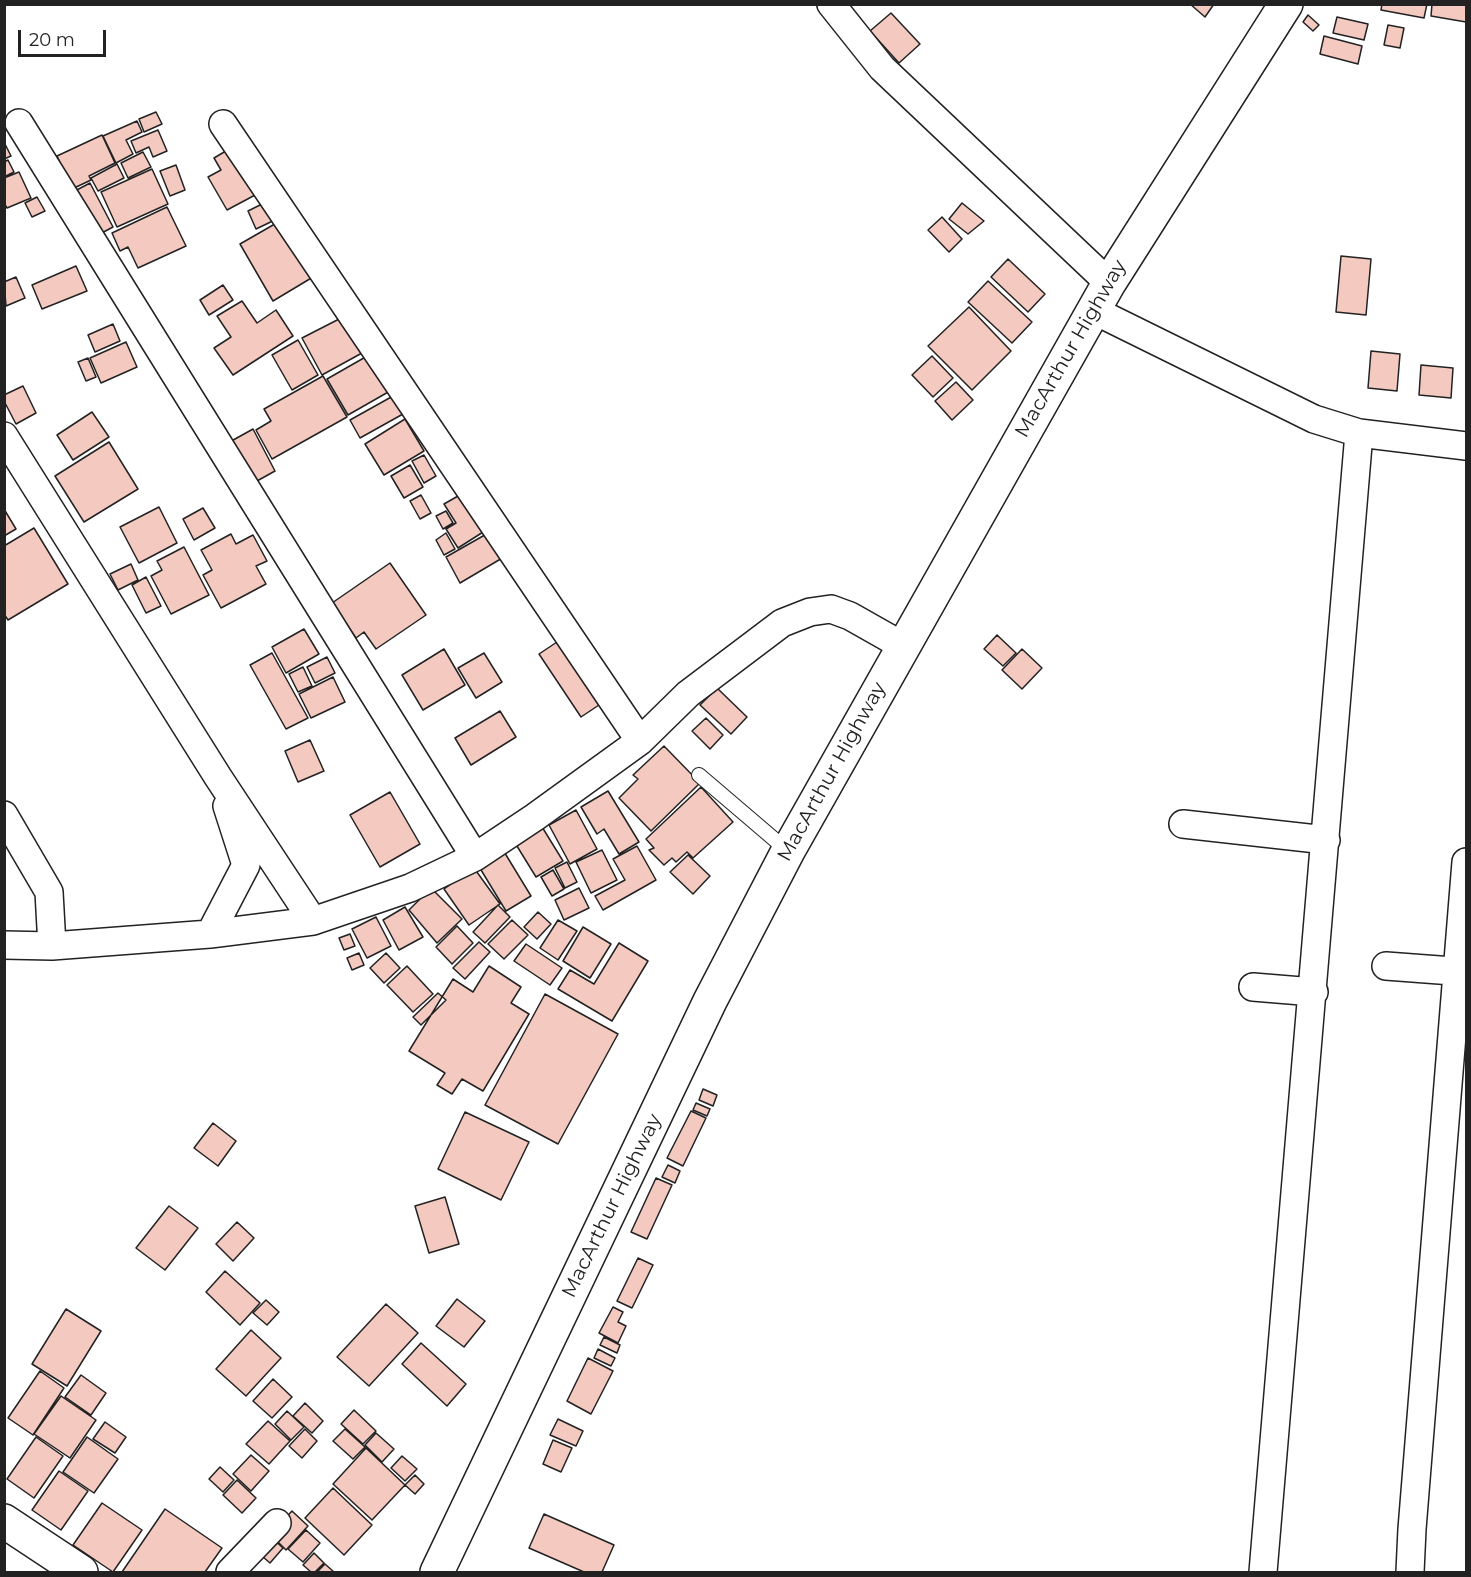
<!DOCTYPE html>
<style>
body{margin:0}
#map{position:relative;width:1471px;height:1577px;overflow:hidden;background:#fff;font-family:Montserrat,sans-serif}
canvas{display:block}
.frame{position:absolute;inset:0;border:6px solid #222;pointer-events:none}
.scale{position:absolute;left:18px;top:30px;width:88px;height:27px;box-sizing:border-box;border:3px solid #222;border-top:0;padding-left:8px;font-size:18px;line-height:21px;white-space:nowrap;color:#222;-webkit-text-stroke:4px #fff;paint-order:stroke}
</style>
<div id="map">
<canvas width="1471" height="1577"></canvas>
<div class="frame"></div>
<div class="scale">20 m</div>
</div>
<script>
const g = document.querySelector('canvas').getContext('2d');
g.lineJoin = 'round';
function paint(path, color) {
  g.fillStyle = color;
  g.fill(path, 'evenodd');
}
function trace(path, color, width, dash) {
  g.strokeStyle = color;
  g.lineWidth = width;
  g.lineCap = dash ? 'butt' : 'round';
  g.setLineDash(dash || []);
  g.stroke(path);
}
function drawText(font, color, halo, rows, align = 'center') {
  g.font = font + ' Montserrat,sans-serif';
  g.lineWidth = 4.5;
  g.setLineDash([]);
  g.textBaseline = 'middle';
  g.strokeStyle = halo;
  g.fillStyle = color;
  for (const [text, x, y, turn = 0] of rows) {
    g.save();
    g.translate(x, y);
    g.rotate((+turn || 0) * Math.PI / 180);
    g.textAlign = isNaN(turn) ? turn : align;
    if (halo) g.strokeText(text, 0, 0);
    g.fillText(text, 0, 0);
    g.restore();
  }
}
const building = new Path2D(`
 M1190 4H1214L1205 17Z
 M1382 4H1427L1424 18 1381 10Z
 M1432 4H1466V22L1431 16Z
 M891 13 920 44 899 63 870 31Z
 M1308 15 1319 25 1313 31 1303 22Z
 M1337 17 1368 24 1364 40 1333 33Z
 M1388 25 1404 28 1400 48 1384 45Z
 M1324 36 1362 46 1358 64 1320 54Z
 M156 112 162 124 144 132 139 119Z
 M137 121 142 132 126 140 133 154 116 163 103 136Z
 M158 130 167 151 153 157 149 147 136 153 131 141Z
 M102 135 115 163 89 176 91 180 72 189 57 156Z
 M5 144 11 156 4 159V144Z
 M231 148 257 194 227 210 208 177 221 170 214 158Z
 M143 152 151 167 128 178 121 163Z
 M8 160 14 172 4 177V162Z
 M117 164 124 178 98 191 91 178Z
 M176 165 185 190 170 196 160 171Z
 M152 169 168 204 117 227 101 192Z
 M19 172 31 198 7 208 4 203V178Z
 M90 183 113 227 96 236 73 192Z
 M37 197 45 211 32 217 25 203Z
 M270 200 279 218 256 229 248 211Z
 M962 203 984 221 968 234 949 219Z
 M167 207 186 246 138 268 128 247 120 251 112 233Z
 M942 217 962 239 949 252 928 230Z
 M280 221 313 277 273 301 240 244Z
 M1341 256 1371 259 1366 315 1336 312Z
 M1008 259 1045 294 1028 312 991 277Z
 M76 266 87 291 42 309 32 285Z
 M16 277 25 298 6 306 4 282Z
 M988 281 1032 322 1012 343 968 302Z
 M223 285 233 300 209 315 200 300Z
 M242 301 257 323 276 310 293 336 233 375 214 348 231 337 217 316Z
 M969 307 1011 351 972 390 928 346Z
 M343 317 362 353 322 375 302 338Z
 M113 324 120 341 95 352 88 335Z
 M298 340 318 375 292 390 272 355Z
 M126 342 137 367 101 383 90 358Z
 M1371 351 1400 354 1397 391 1368 388Z
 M369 355 390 391 348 415 327 379Z
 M932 356 953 378 933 397 912 375Z
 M88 358 96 377 86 381 78 362Z
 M1421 365 1453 368 1451 398 1419 395Z
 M323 376 347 417 272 459 256 430 271 421 264 409Z
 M956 382 973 400 952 420 935 401Z
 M23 386 36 413 16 424 4 401V395Z
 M393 396 403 414 360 438 350 420Z
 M92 412 109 437 73 460 57 435Z
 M405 419 424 451 384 475 365 444Z
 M253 429 275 471 248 486 226 444Z
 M109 442 138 489 84 522 55 476Z
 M424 455 436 476 424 483 412 461Z
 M410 465 423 487 404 498 391 476Z
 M421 495 431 513 420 519 410 501Z
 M458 496 462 502 472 496 491 527 458 548 446 529 456 523 444 504Z
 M159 507 177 543 139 563 120 527Z
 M203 508 215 528 194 540 183 519Z
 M4 509 16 529 4 536Z
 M446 511 453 523 443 529 436 516Z
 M34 528 68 584 8 620 4 614V546Z
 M490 532 504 557 460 583 446 557Z
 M446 533 455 549 444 555 436 540Z
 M231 534 236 544 253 535 267 561 256 566 266 584 221 608 203 575 212 570 201 550Z
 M184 547 209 595 171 614 151 576 162 570 157 561Z
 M390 563 426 615 376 649 364 632 356 638 332 603Z
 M131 564 138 580 118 590 110 574Z
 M146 577 161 606 146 613 132 585Z
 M304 629 319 654 286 673 272 647Z
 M997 635 1016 653 1003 666 984 649Z
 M563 638 605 701 581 717 539 654Z
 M444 649 465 685 423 710 402 675Z
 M1022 649 1042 668 1022 689 1002 670Z
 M272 653 308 718 286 729 250 665Z
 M484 653 502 682 476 698 458 668Z
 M327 657 335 673 315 683 307 667Z
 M303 667 312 686 298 692 289 674Z
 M333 677 345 702 311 718 299 694Z
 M717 688 747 717 731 734 700 705Z
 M500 711 516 737 471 765 455 738Z
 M706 718 723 735 710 749 692 731Z
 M310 740 324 771 298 782 285 751Z
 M664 746 700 783 651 831 619 798 638 779 633 775Z
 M701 787 733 822 693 858 687 852 676 862 672 858 664 865 649 850 654 848 646 839Z
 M608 791 639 842 619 854 604 829 597 834 581 807Z
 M390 792 420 844 380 867 350 815Z
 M576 810 597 849 570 864 549 825Z
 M539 822 563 861 536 877 512 838Z
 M637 846 656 880 603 910 595 896 625 880 613 859Z
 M503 850 531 896 506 911 478 865Z
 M602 850 617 880 591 893 576 862Z
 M688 855 710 876 693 894 670 872Z
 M567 862 577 882 565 888 555 868Z
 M474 868 500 904 469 925 444 889Z
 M553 870 564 889 552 896 541 877Z
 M431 888 462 919 437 943 409 910Z
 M579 888 589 908 564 920 555 900Z
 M498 905 510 917 485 943 473 932Z
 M405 907 423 937 399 950 383 920Z
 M538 912 551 924 537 939 524 927Z
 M376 917 391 946 367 958 352 929Z
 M512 920 528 935 504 959 488 944Z
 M558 920 577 931 558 960 540 948Z
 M457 926 473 943 452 964 436 947Z
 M583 927 611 944 590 978 563 961Z
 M350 934 355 946 344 950 339 938Z
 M479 942 490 952 465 979 453 968Z
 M619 943 648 961 612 1021 558 989 570 970 594 984Z
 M526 944 562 968 550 985 514 961Z
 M359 953 364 965 352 970 347 958Z
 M386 953 400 968 384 983 370 968Z
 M407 966 433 994 413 1012 387 985Z
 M489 966 521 987 511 1003 529 1014 483 1091 462 1079 452 1094 437 1085 445 1073 409 1051 453 979 473 992Z
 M438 993 446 1000 421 1025 413 1017Z
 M545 994 618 1034 558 1144 485 1105Z
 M703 1089 717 1095 713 1106 699 1100Z
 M696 1103 710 1109 707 1116 693 1110Z
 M691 1111 706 1118 683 1166 667 1158Z
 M465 1112 529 1142 501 1200 438 1169Z
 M213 1123 236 1141 218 1166 194 1148Z
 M668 1165 680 1171 675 1183 662 1177Z
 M656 1178 672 1185 647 1239 631 1232Z
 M445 1197 459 1244 429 1253 415 1206Z
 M169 1206 198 1228 165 1270 136 1248Z
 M237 1222 254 1238 233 1261 216 1244Z
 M638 1258 653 1265 632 1308 617 1301Z
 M225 1271 260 1303 240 1325 206 1292Z
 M457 1299 485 1321 464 1347 436 1326Z
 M266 1300 279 1312 267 1325 253 1313Z
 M386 1304 418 1333 369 1386 337 1357Z
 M613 1307 623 1312 618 1322 626 1326 618 1343 599 1333Z
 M66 1309 101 1331 67 1386 32 1364Z
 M251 1330 281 1358 246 1396 216 1369Z
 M604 1337 620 1345 617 1353 600 1345Z
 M421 1343 466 1384 447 1406 402 1364Z
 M598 1349 615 1358 611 1366 594 1358Z
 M588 1358 613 1371 591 1414 567 1401Z
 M40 1371 64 1388 33 1435 8 1418Z
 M81 1375 106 1393 91 1415 65 1397Z
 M273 1379 292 1397 272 1418 253 1401Z
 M61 1396 96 1420 70 1458 34 1434Z
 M305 1403 323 1421 312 1433 293 1416Z
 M354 1410 376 1431 363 1444 341 1424Z
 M287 1411 304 1427 291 1440 275 1424Z
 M558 1419 583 1431 576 1446 550 1435Z
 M268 1421 290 1441 269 1464 246 1444Z
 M105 1422 126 1437 115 1453 93 1439Z
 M305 1429 317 1441 302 1458 289 1446Z
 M345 1429 365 1447 353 1459 333 1441Z
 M376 1433 394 1449 382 1462 365 1445Z
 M36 1437 63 1456 34 1498 7 1479Z
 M87 1437 118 1459 94 1493 63 1472Z
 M553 1440 572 1448 561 1472 543 1464Z
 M366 1448 405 1485 372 1520 333 1484Z
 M251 1455 269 1471 251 1491 233 1474Z
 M402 1456 417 1469 405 1481 391 1468Z
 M220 1467 234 1480 223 1492 209 1479Z
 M59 1471 88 1491 61 1530 32 1510Z
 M415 1475 424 1484 415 1494 405 1485Z
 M237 1480 256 1498 242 1513 223 1495Z
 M333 1488 372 1525 344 1555 305 1518Z
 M102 1503 142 1530 113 1572 73 1545Z
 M165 1509 222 1548 205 1572H122Z
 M292 1511 308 1526 286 1550 270 1534Z
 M544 1514 614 1545 602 1572H584L529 1548Z
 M306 1530 320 1543 303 1562 288 1549Z
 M270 1536 283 1548 270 1563 256 1551Z
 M314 1553 324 1563 315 1572H311L303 1565Z
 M325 1564 334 1572H317Z`);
paint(building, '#f3c9c0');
trace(building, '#222', 1.5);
const service = new Path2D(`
 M699 775 788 851`);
const minor = new Path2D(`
 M831 4 882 68 1109 283
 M19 123 475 857
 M223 124 640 741
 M1093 310 1314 419 1359 433 1466 446
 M4 436 218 777 313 921
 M4 815 49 892 52 946
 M1183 824 1326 840
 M210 934 246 865 227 806
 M4 945 52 946 210 934 313 921 410 888 475 857 535 817 640 741 688 694 782 623 810 612 831 609 850 616 903 646
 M1386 966 1466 972
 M1253 987 1314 992
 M230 1572 277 1523
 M1263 1572 1359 433
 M1410 1572 1412 1529 1466 862`);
const secondary = new Path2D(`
 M4 1521 81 1572`);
const trunk = new Path2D(`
 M437 1572 710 1001 788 851 1109 283 1286 4`);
trace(service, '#222', 16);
trace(minor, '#222', 30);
trace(secondary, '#222', 36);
trace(trunk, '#222', 36);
trace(service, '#fff', 14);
trace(minor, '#fff', 27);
trace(secondary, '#fff', 33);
trace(trunk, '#fff', 33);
drawText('20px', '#222', '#fff', [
 ["MacArthur Highway",1071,349,-60],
 ["MacArthur Highway",832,772,-61],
 ["MacArthur Highway",612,1206,-64]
]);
</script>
